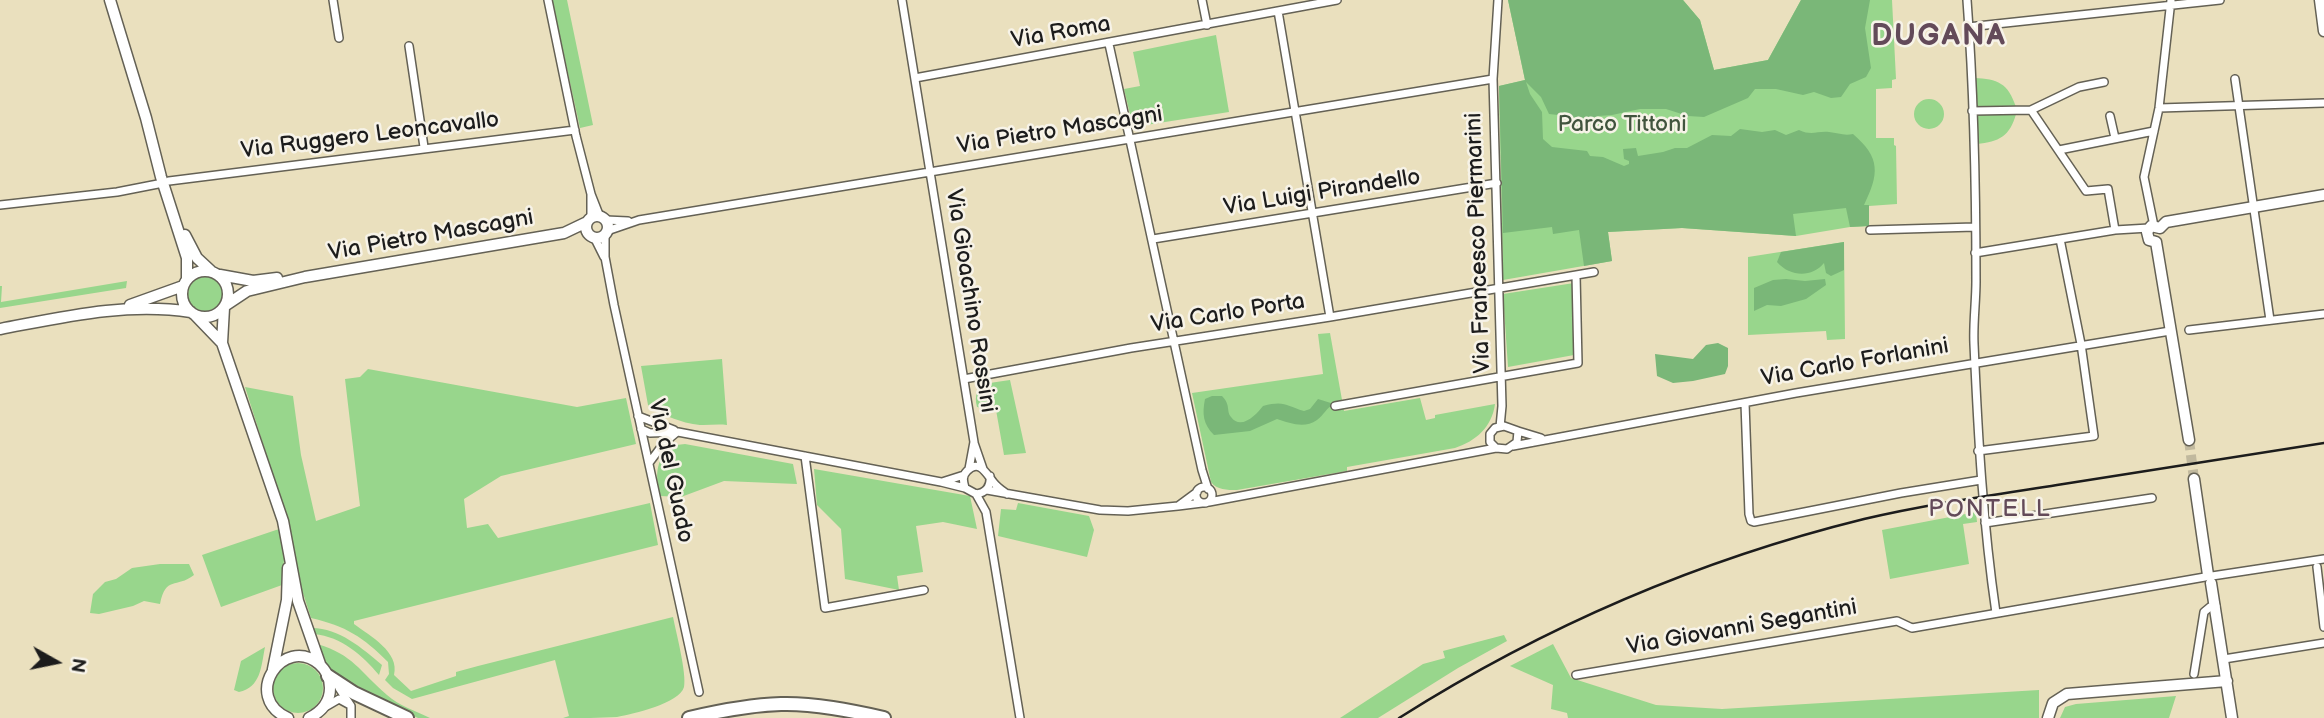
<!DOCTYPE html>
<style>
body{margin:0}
#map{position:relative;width:2324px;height:718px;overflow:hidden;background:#eae0be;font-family:"Balsamiq Sans",sans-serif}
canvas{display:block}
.north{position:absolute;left:21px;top:627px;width:70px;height:70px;-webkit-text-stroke:5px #f7f3e8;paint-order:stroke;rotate:99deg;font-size:19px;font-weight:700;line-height:28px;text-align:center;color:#1c1c1c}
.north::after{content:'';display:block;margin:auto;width:24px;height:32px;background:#1c1c1c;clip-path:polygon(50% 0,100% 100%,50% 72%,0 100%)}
</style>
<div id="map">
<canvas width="2324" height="718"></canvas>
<div class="north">N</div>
</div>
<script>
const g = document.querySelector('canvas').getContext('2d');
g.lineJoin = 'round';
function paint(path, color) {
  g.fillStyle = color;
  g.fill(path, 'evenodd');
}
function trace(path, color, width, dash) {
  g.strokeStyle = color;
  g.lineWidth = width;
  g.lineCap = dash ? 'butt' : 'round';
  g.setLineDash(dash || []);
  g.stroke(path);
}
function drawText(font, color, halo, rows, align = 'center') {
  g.font = font + ' "Balsamiq Sans",sans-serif';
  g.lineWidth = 5;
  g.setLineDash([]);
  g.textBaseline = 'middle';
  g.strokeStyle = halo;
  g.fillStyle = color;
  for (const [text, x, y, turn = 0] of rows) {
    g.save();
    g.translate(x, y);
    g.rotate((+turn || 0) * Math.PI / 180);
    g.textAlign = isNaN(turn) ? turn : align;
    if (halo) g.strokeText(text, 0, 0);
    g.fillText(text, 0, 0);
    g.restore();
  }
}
paint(new Path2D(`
 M552 0H567L593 125 580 128Z
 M1508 0H1683L1700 20 1714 70 1768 60 1801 0H1892L1896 79 1892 80V88L1876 89V138H1894V145L1896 146 1897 204 1869 206V226L1850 227 1796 236 1682 228 1608 232 1612 261 1503 280 1499 86 1525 80Z
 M1216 35 1229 112 1133 127 1124 89 1140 86 1133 52Z
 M1974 78C1998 79 2008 83 2016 107L1976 108Z
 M1914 114a15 15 0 1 1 30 0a15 15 0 1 1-30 0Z
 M2016 114C2010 136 1999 142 1977 144L1976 115Z
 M1844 242 1845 339 1827 340 1826 331 1748 335V257Z
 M188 294a18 18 0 1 1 36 0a18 18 0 1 1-36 0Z
 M127 281 126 288 0 308V286H2L1 302Z
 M1574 283V355L1508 367 1503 294Z
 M1330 333 1344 411 1420 398 1426 420 1435 418V415L1495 404C1492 427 1476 441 1455 448L1347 467V471L1237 490C1227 490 1217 490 1211 482L1192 393 1323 374 1318 334Z
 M722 359 727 425C719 424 711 425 703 425 687 425 660 415 648 405L641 366Z
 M368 369 577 407 626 398 636 444 501 476 464 499 467 528 488 524 498 538 650 503 658 545 354 621V624C370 636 400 652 394 675L411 691 456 676V672L478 666 673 617C676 632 687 674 684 687 680 703 633 714 617 717 600 718 580 718 563 718L569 716 555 660 412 699 393 688 385 680 389 674 388 662C363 637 346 626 311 618L301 587 290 529 245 387 293 396 301 455 316 521 360 506 345 379 360 377Z
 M1010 380 1026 453 1004 455 996 410 977 407C971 382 992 383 1010 380Z
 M685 444 793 464 797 484 724 481 681 497 660 496C655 474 656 465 668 446Z
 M814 469 970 496 977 529 943 522 916 526 923 572 897 576 899 590 845 579 841 529 817 505Z
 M1018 503 1089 516 1094 530 1087 557 998 536 1001 509 1016 510Z
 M1976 512 1977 522 1963 524 1969 564 1890 579 1882 530Z
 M279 529 285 547 282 585 221 607 202 555Z
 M160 564H189L194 575C176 589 166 575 160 604L144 601 133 606 99 614 90 613 93 594 105 582 116 579 132 568Z
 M312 628C339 628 362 648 382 665L379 675C362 655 342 637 314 634Z
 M1504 635 1507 641 1458 668 1378 718H1340L1423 664 1445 658 1443 651Z
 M317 644C354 655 359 671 387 695 399 706 416 711 430 718H418C393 707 347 689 330 669 323 662 320 653 317 644Z
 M1553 644 1571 678 1656 705 1722 709 2039 690V718H1568L1567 713 1551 709 1553 685 1510 666Z
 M265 647C261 667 261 687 239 692L234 690 241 661Z
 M273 688a25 25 0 1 1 50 0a25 25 0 1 1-50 0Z
 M2176 696 2169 718H2060L2065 707 2076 704Z`), '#98d68c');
paint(new Path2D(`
 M1508 0H1683L1700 20 1714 70 1768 60 1801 0H1870L1865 28 1871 68 1866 77 1850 84 1841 97 1831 98 1814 92 1803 95 1776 89H1755L1748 98 1704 117 1688 116 1666 109H1640L1612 115 1598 116 1580 124 1567 116 1549 114 1541 97 1526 82 1530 94 1542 112 1543 139 1552 147 1587 151 1590 156 1603 157 1624 166 1629 164V161L1624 159 1623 149 1636 148 1638 156 1663 152 1675 148H1687L1712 135 1731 136 1740 129 1762 132 1775 130 1786 135 1799 130C1812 136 1816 131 1829 132 1838 133 1844 136 1853 134 1881 158 1879 174 1864 205H1869V226L1850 227 1846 208 1793 214 1796 236 1682 228 1608 232 1612 261 1584 266 1579 230 1553 234 1552 227 1503 233 1499 86 1525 80Z
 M1844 242V270L1831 276 1826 273 1824 263C1812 278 1790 277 1777 262L1781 252Z
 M1786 279 1805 281 1825 279 1826 285 1806 299 1781 306 1767 305 1754 311V288L1773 280Z
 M1718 343 1728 348V366L1725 374 1693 381 1673 383 1657 376 1655 354 1693 359 1706 345Z
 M1212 396H1222C1231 405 1226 411 1231 417 1241 431 1257 414 1263 406 1285 400 1286 406 1304 411L1310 409 1318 399 1334 404C1326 408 1324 415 1317 420 1304 429 1290 423 1277 419L1250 431 1214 435C1203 424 1202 414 1205 399Z`), '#7ab778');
trace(new Path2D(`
 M2189 440 2194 479`), '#c1b99e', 10, [10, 5]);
const street = new Path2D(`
 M333 0 339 38
 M548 0 576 136 591 194
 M902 0 974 442 969 469
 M1202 0 1207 25
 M1498 0 1493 79 1502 406 1500 427
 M1967 0C1974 93 1976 187 1976 281 1976 302 1973 323 1974 344 1978 435 1983 524 1996 613
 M1278 11 1330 317
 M1968 27 2220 0
 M1109 44 1202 470 1208 489
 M409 46 424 147
 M915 78 1337 0
 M2235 79 2270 320
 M2159 108 2324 103
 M2031 110 2079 87 2104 82
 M1972 111 2031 110 2086 191 2108 189 2115 230
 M2110 116 2115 138
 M2059 150 2154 131
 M169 181 575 130
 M0 205 117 192 163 183
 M591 218V194L600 217
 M606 220 628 221
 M2154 226 2144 177 2159 108 2171 0
 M1870 230 1975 227
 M607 231 639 220 1493 79
 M605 234V257L614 305 699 692
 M594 237 604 257
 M1153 239 1497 183
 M1975 253 2115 230 2149 228
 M2189 330 2324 314
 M964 379 1131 348 1330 317 1594 272
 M1745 403 1749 514 1751 521 1754 522 1901 493 1981 480
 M1335 406 1578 363 1576 275
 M638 416 674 430
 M1504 426 1518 431 1517 442 1507 449 1496 448 1490 442V434L1495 428Z
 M641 429 650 433 678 432 941 482 965 488 976 494C986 493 991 486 990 476
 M1518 431 1541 438
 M974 443 983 469
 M1513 446 1796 393 2170 331
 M1978 451 2094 436 2081 344 2060 239
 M805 456 825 608 924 590
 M649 463 664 443 677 432
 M942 482 964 475
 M1196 495a8 8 0 1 1 16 0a8 8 0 1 1-16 0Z
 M965 488C963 481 962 476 967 471 980 458 987 475 994 483 997 487 1003 491 1007 494
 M987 490 1100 510 1128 511 1178 506
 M1197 492 1178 506 1202 503
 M976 494 986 512 1020 718
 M1209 502 1496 448
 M1985 523 2152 498
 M2317 567 2324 627
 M2212 576 2324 559
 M2224 659 2324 643
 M2194 674 2204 612 2210 607 2216 606
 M1576 675 1897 621 1912 628 2205 577
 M339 688 351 706V718
 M327 706 339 699 350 705`);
const secondary = new Path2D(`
 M110 0 146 118 161 177 187 258V279
 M2320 0 2324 31
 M586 227a11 11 0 1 1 22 0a11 11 0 1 1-22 0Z
 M2160 228 2166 222 2324 195
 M185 235 197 258 211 271
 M2156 242 2189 440
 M2156 242 2149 240 2147 232 2151 226 2160 228
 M182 294a23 23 0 1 1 46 0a23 23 0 1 1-46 0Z
 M220 275 253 281 277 278
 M130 305 183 286
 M226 305 247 291 305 277 564 233 587 222
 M195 315 222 343 283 521 298 601 320 664
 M0 329C64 317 126 302 191 312
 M222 343 224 308
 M2194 479 2208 575
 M2211 583 2232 718
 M273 669 287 600 288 568
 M288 718C241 697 283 634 319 664 326 670 330 679 330 688 330 702 321 712 309 718
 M2048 718 2053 703 2067 694 2227 681`);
const highway = new Path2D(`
 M328 676 354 693 407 718
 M689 718C719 711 750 705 781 704 813 703 852 711 884 718`);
trace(street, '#646155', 10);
trace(secondary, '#646155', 13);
trace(highway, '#646155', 16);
trace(street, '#fff', 7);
trace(secondary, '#fff', 10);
trace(highway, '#fff', 12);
trace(new Path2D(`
 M1399 718C1543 627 1698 560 1864 519 1928 504 1993 495 2057 485 2146 471 2235 457 2324 443`), '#1c1c1c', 2.5);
drawText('23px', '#1c1c1c', '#f7f3e8', [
 ["Via Roma",1061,33,-10],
 ["Via Pietro Mascagni",1060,131,-9],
 ["Via Ruggero Leoncavallo",370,136,-7],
 ["Via Luigi Pirandello",1322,193,-9],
 ["Via Pietro Mascagni",431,236,-10],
 ["Via Francesco Piermarini",1479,243,-92],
 ["Via Gioachino Rossini",970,301,81],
 ["Via Carlo Porta",1228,314,-9],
 ["Via Carlo Forlanini",1855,363,-10],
 ["Via del Guado",670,471,78],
 ["Via Giovanni Segantini",1742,628,-10]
]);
drawText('23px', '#41543e', '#f7f3e8', [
 ["Parco Tittoni",1622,125]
]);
g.letterSpacing = '2px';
drawText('24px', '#634a59', '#f7f3e8', [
 ["PONTELL",1990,510]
]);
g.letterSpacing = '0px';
g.letterSpacing = '2px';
drawText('bold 30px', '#634a59', '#f7f3e8', [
 ["DUGANA",1939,37]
]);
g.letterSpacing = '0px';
</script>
